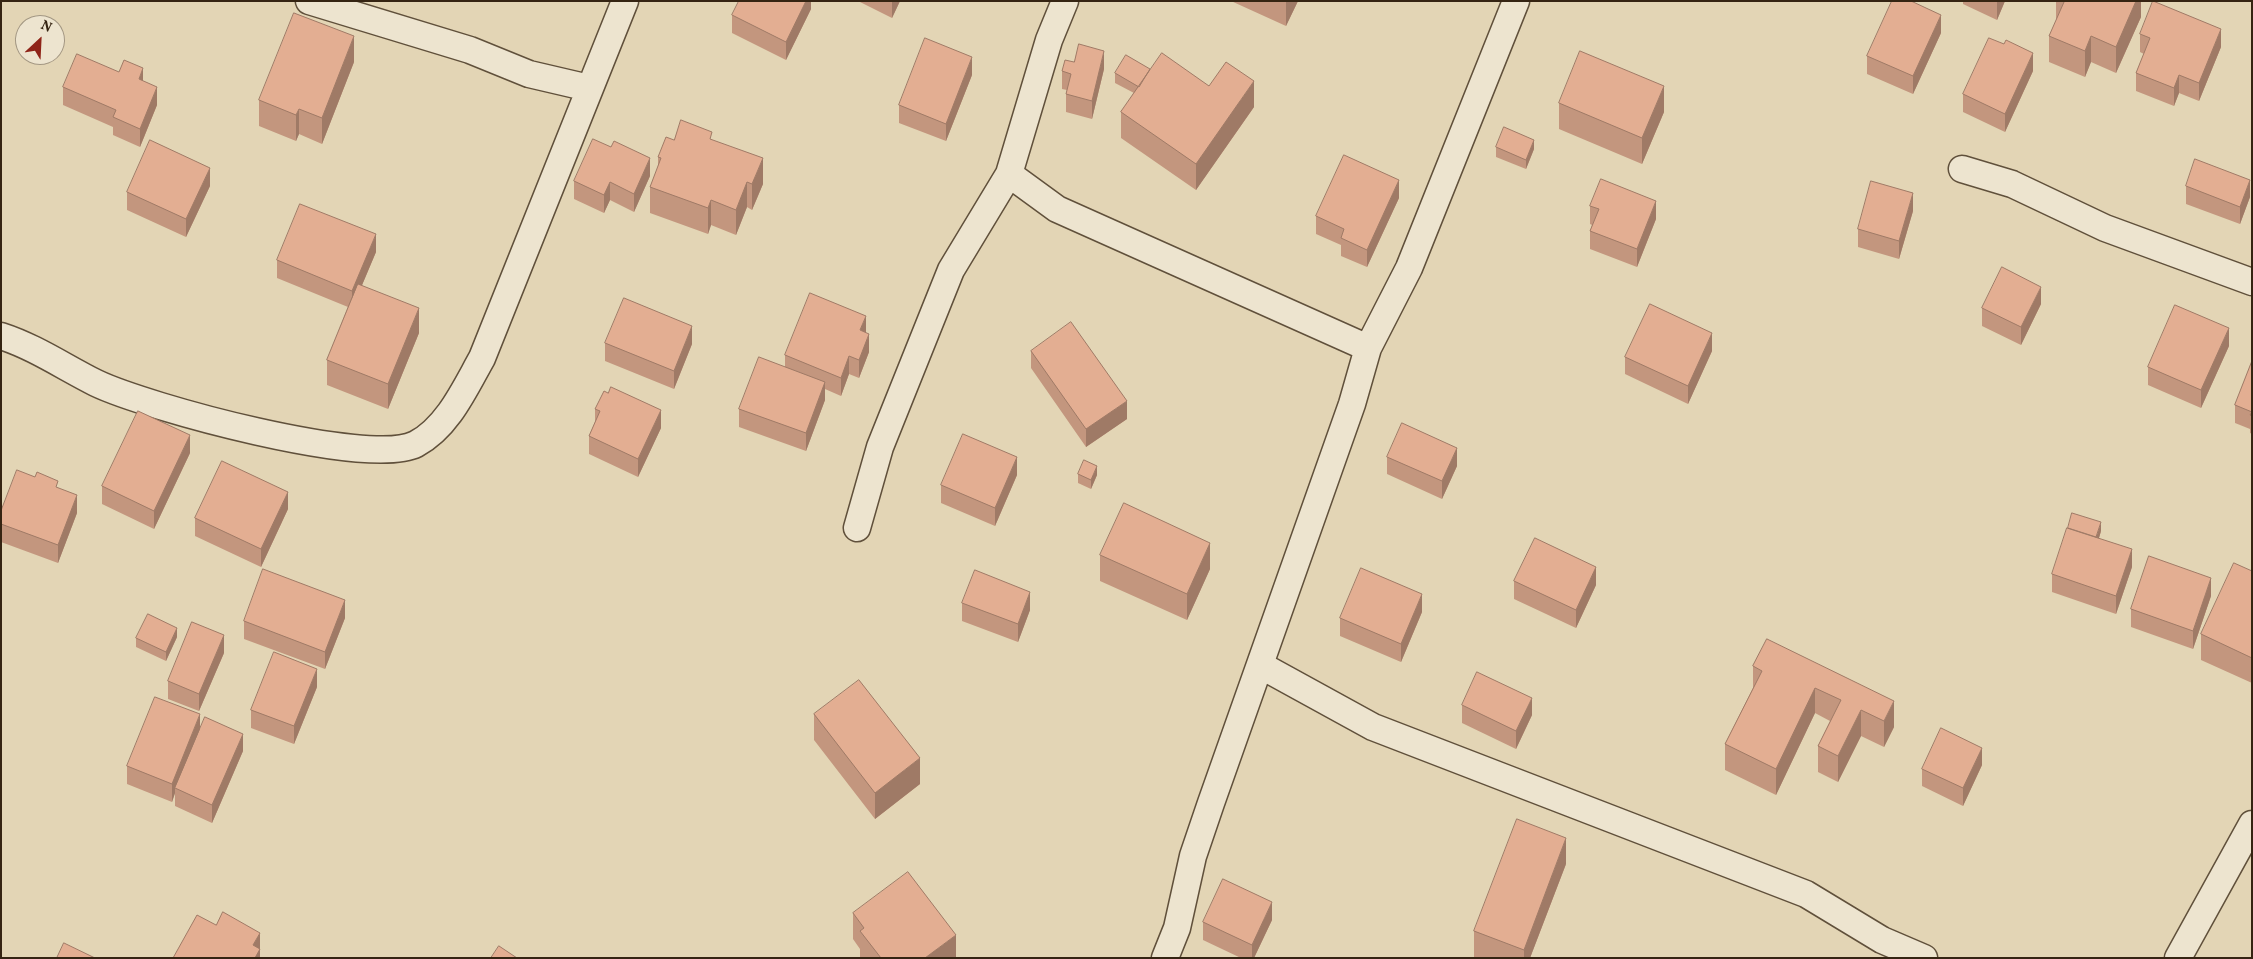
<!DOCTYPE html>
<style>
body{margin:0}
#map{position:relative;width:2253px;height:959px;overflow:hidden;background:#e3d5b5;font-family:Vollkorn,serif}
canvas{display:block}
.frame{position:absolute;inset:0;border:2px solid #352412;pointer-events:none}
.north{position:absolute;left:15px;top:15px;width:50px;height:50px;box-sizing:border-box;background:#ede4cf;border:1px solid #a39783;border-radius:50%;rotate:25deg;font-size:14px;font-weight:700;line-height:20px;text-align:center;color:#352412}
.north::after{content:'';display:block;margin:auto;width:18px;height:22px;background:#8f2418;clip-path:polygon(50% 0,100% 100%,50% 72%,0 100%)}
</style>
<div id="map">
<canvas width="2253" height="959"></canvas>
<div class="frame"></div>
<div class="north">N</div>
</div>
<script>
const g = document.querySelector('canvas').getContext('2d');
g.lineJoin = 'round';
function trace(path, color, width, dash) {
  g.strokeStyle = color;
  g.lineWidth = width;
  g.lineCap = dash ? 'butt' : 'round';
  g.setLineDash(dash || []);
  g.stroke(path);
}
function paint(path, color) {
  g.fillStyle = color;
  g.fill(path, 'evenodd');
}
const street = new Path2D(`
 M309 1 470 50 529 74 589 88
 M1962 169 2012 184 2105 228 2252 282
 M1009 174 1057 209 1368 348
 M1 336C35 347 64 367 96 383 146 407 369 468 416 444 448 427 465 388 482 358L625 1
 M857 528 880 447 951 270 1009 174 1049 40 1065 1
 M1260 665 1373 727 1806 894 1882 940 1924 958
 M1165 958 1177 928 1193 856 1211 803 1352 404 1368 348 1409 268 1516 1
 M2178 958 2252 824`);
trace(street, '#60503b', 29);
trace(street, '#ede4cf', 26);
paint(new Path2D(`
 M811 1V9L786 60 732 33V15Z
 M858 1H900L892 18Z
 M1231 1H1298L1286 26Z
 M1963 1H2005L1997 20 1963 4Z
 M2056 1H2141V17L2116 73 2091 62 2085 77 2049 62V36L2056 21Z
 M1941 33 1913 94 1867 74V56Z
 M2140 34 2221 47 2199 101 2179 93 2174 106 2136 91V73L2144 54 2140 52Z
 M354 62 322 144 299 134 296 141 259 126V100Z
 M1104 69 1092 119 1066 112V94L1067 90 1062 89V71Z
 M1150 70 1209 86 1254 107 1196 190 1121 138V112L1134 93 1115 83V73Z
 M2033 71 2005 132 1963 112V94Z
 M119 72 143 81 157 105 140 147 113 135V127L63 105V87Z
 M972 75 946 141 899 123V105Z
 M1559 103 1664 112 1642 164 1559 129Z
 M674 140H712L763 184 752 210 747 207 736 235 711 225 708 234 650 213V187L658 167V157Z
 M1496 147 1534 149 1526 169 1496 157Z
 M650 176 634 212 610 200 604 213 574 199V181Z
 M210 186 186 237 127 210V192Z
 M2186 186 2250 197 2240 224 2186 204Z
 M1399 198 1367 267 1341 256V245L1316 234V216Z
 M1590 206 1656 219 1637 267 1590 249V231L1592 225 1590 224Z
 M1913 211 1899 259 1858 247V229Z
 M376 252 362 285 419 333 388 409 327 385V360L348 307 277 278V260Z
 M2041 304 2021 345 1982 326V308Z
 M866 333 869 352 859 378 849 374 841 396 825 389V400L806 451 739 427V409L785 367V355Z
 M605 343 692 344 674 389 605 361Z
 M2229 346 2201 408 2148 385V367Z
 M1031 351 1127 419 1086 447 1031 368Z
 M1712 351 1688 404 1625 374V357Z
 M2252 361V434L2250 433V429L2235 423V405Z
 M595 409 661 428 638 477 589 454V436L595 422Z
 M190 453 154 529 102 504V486Z
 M1387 457 1457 466 1442 499 1387 474Z
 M1078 474 1097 475 1091 489 1078 483Z
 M1017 475 995 526 941 503V485Z
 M58 488 77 513 58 563 1 542V511Z
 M288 509 261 567 195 536V518Z
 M2101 531 2099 538 2132 567 2116 614 2052 592V574Z
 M1100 555 1210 569 1187 620 1100 581Z
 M2252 571V683L2201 660V634Z
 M1514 581 1596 585 1576 628 1514 599Z
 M2211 596 2193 649 2131 627V609Z
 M962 603 1030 610 1018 642 962 621Z
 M1422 612 1401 662 1340 636V618Z
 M345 618 325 669 244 639V621Z
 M177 637 166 661 136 647V638Z
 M1767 639 1894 727 1884 747 1861 736 1838 782 1818 772V746L1830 721 1815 713 1776 795 1725 770V744L1753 688V666Z
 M224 653 199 711 168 699V681Z
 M317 687 294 744 251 728V710Z
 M1462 705 1532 715 1516 749 1462 723Z
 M814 714 920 784 875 819 814 740Z
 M200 730 243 751 212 823 175 806V793L172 802 127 784V766Z
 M1982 765 1963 806 1922 786V769Z
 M1566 864 1530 958H1477L1474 957V931Z
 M853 913 956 958H861L860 957V949L853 939Z
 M1272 920 1254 958H1241L1203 940V922Z`), '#c3967e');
paint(new Path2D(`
 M806 1H811V9L786 60V42Z
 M892 1H900L892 18Z
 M1286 1H1298L1286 26Z
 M1998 1H2005L1997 20V2Z
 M2136 1H2141V17L2116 73V47Z
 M1941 15V33L1913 94V76Z
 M2221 29V47L2199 101V83Z
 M354 36V62L322 144V118Z
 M2091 36V62L2085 77V51Z
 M1104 51V69L1092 119V101Z
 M2033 53V71L2005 132V114Z
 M972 57V75L946 141V124Z
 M143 68V86L139 79Z
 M2179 75V93L2174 106V88Z
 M1254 81V107L1196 190V164Z
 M1664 86V112L1642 164V138Z
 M157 87V105L140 147V129Z
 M299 109V134L296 141V115Z
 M1534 140V149L1526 169V160Z
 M650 158V176L634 212V194Z
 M763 158V184L752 210V184Z
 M210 168V186L186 237V219Z
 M1399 180V198L1367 267V250Z
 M2250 180V197L2240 224V207Z
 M610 182V200L604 213V195Z
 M747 182V207L736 235V210Z
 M1913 193V211L1899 259V241Z
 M711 200V225L708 234V208Z
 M1656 201V219L1637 267V249Z
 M376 234V252L352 309V291Z
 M2041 287V304L2021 345V327Z
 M419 308V333L388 409V384Z
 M866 316V333L860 330Z
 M692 326V344L674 389V371Z
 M2229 328V346L2201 408V390Z
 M1712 333V351L1688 404V386Z
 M869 334V352L859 378V360Z
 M849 356V374L841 396V378Z
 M825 382V400L806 451V433Z
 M1127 401V419L1086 447V429Z
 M661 410V428L638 477V459Z
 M190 435V453L154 529V511Z
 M1457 448V466L1442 499V481Z
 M1017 457V475L995 526V508Z
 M1097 466V475L1091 489V480Z
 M288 492V509L261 567V549Z
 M77 495V513L58 563V545Z
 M2101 522V531L2095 551V541Z
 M1210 543V569L1187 620V594Z
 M2132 549V567L2116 614V596Z
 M1596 567V585L1576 628V610Z
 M2211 578V596L2193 649V631Z
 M1030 592V610L1018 642V624Z
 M1422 594V612L1401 662V644Z
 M345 600V618L325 669V652Z
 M177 628V637L166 661V652Z
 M224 635V653L199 711V694Z
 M317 669V687L294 744V726Z
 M1815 688V713L1776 795V769Z
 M1532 698V715L1516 749V731Z
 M1894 701V727L1884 747V721Z
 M1861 710V736L1838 782V756Z
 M200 714V732L175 788V793L172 802V784Z
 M243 734V751L212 823V805Z
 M1982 748V765L1963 806V788Z
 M920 758V784L875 819V793Z
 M1566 838V864L1530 958H1524V950Z
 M1272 902V920L1254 958H1252V945Z
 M260 933V958H253V945Z
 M956 935V958H925Z`), '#9f7a66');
const building = new Path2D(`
 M739 1H806L786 42 732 15Z
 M1892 1H1911L1941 15 1913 76 1867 56Z
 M2063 1H2136L2116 47 2091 36 2085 51 2049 36 2064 2Z
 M2153 1 2221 29 2199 83 2179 75 2174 88 2136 73 2150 38 2140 34Z
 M294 13 354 36 322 118 299 109 296 115 259 100Z
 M925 38 972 57 946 124 899 105Z
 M1989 38 2004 44 2006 40 2033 53 2005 114 1963 94Z
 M1079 44 1104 51 1092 101 1066 94 1071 74 1062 71 1065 60 1074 62Z
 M1580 51 1664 86 1642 138 1559 103Z
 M1162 53 1209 86 1226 62 1254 81 1196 164 1121 112Z
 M77 54 119 72 124 60 143 68 139 79 157 87 140 129 113 117 116 110 63 87Z
 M1126 55 1150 69 1139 87 1115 73Z
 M681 120 712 132 710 139 763 158 752 184 747 182 736 210 711 200 708 208 650 187 661 158 658 157 666 137 674 140Z
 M1504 127 1534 140 1526 160 1496 147Z
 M593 139 611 147 614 141 650 158 634 194 610 182 604 195 574 181Z
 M150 140 210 168 186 219 127 192Z
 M1344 155 1399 180 1367 250 1341 238 1344 229 1316 216Z
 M2195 159 2250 180 2240 207 2186 186Z
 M1601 179 1656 201 1637 249 1590 231 1599 209 1590 206Z
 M1871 181 1913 193 1899 241 1858 229Z
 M300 204 376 234 352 291 277 260Z
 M2002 267 2041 287 2021 327 1982 308Z
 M358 284 419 308 388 384 327 360Z
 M810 293 866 316 860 330 869 334 859 360 849 356 841 378 785 355Z
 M624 298 692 326 674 371 605 343Z
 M1650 304 1712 333 1688 386 1625 357Z
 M2175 305 2229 328 2201 390 2148 367Z
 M1071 322 1127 401 1086 429 1031 351Z
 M759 357 825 382 806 433 739 409Z
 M2252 361V416L2250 415 2252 412 2235 405Z
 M611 387 661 410 638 459 589 436 600 411 595 409 604 391 608 393Z
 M138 411 190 435 154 511 102 486Z
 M1402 423 1457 448 1442 481 1387 457Z
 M963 434 1017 457 995 508 941 485Z
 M1084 460 1097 466 1091 480 1078 474Z
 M222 461 288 492 261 549 195 518Z
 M17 470 35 477 37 472 58 481 56 487 77 495 58 545 1 524V511Z
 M1124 503 1210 543 1187 594 1100 555Z
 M2072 513 2101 522 2096 537 2068 528Z
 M2067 528 2132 549 2116 596 2052 574Z
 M1535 538 1596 567 1576 610 1514 581Z
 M2149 556 2211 578 2193 631 2131 609Z
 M2234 563 2252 571V658L2201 634Z
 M1361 568 1422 594 1401 644 1340 618Z
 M263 569 345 600 325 652 244 621Z
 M975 570 1030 592 1018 624 962 603Z
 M148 614 177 628 166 652 136 638Z
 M192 622 224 635 199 694 168 681Z
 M1767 639 1894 701 1884 721 1861 710 1838 756 1818 746 1841 700 1815 688 1776 769 1725 744 1762 671 1753 666Z
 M274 652 317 669 294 726 251 710Z
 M1477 672 1532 698 1516 731 1462 705Z
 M859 680 920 758 875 793 814 714Z
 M155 697 200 714 172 784 127 766Z
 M205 717 243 734 212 805 175 788Z
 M1941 728 1982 748 1963 788 1922 769Z
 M1517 819 1566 838 1524 950 1474 931Z
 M908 872 956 935 925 958H881L860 931 864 928 853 913Z
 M1223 879 1272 902 1252 945 1203 922Z
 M223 912 260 933 253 945 260 949 255 958H173L197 915 216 925Z
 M64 943 95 958H57Z
 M499 946 517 958H491Z`);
paint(building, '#e3ae92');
trace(building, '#9f7a66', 1);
</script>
